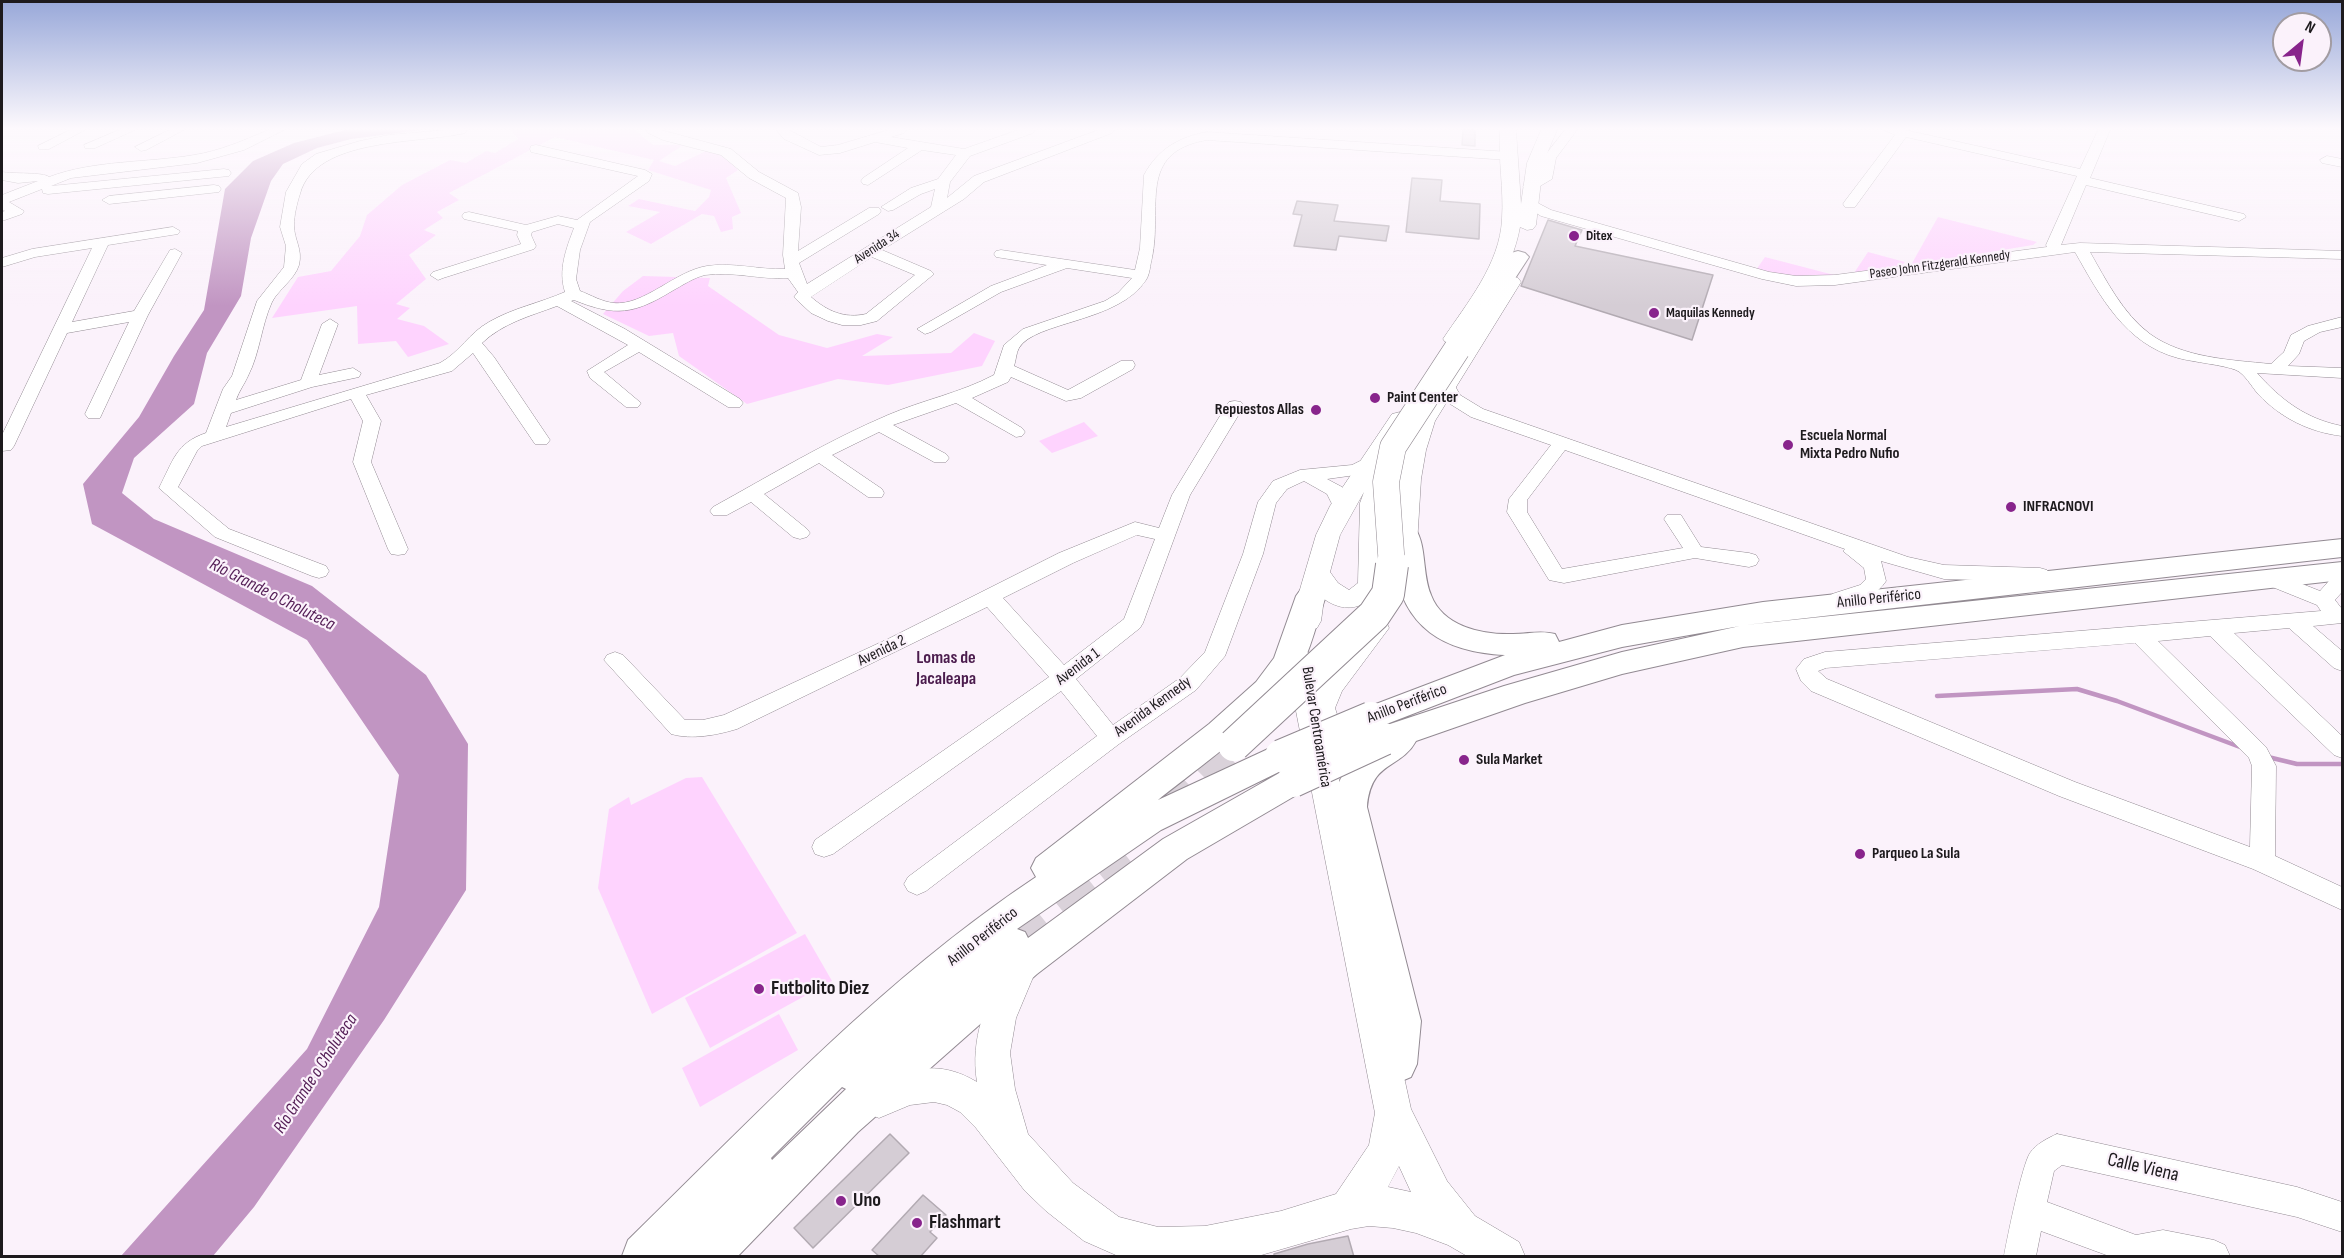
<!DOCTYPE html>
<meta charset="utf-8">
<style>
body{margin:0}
#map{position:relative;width:2344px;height:1258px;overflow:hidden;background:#fbf2fb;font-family:"Sofia Sans Condensed",sans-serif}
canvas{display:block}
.frame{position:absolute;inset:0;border:3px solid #1d1a1d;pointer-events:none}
.north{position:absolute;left:2272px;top:12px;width:60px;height:60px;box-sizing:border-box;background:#fbf2fb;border:2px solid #a29ca2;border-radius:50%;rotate:29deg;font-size:16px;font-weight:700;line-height:24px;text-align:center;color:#1d1a1d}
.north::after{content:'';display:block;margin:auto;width:21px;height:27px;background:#88248c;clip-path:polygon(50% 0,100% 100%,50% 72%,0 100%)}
</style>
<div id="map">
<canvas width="2344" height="1258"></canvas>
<div class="frame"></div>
<div class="north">N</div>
</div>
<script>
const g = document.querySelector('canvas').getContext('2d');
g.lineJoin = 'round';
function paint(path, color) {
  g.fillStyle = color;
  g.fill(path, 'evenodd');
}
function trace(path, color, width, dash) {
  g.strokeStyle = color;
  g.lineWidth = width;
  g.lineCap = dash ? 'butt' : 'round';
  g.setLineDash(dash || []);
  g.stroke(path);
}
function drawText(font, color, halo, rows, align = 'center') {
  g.font = font + ' "Sofia Sans Condensed",sans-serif';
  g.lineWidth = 4.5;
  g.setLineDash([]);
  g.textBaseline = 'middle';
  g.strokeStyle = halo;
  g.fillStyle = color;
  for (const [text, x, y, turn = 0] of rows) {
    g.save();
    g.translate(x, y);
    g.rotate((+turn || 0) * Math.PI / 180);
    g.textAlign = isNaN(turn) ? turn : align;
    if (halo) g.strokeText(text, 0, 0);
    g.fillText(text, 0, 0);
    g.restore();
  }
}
paint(new Path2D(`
 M511 130H635L653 145H683L659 161 675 166 706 151 720 152 738 170 726 178 741 213 732 217 733 229 721 232 714 216 702 214 651 244 626 232 660 212 628 206 639 199 695 211 709 197 711 190 648 170 654 160 555 137 449 193 459 200 437 212 443 218 424 230 436 235 409 255 426 279 396 304 410 308 397 319 424 326 449 344 408 357 396 341 358 344 357 306 272 318 298 277 331 271 360 236 367 215 402 185 450 160 466 163 486 151 495 153 518 139Z
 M1938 217 2037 242 2033 245 1911 265Z
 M1868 252 1905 262 1901 266 1854 273Z
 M1765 257 1838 276 1802 278 1756 270Z
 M643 276 710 278 708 286 779 335 827 348 877 334 893 337 862 356 951 353 974 333 995 341 982 366 888 385 838 379 747 404 679 356 673 333 649 336 603 314 623 291Z
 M1084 422 1098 436 1052 453 1039 441Z
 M702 777 797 933 652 1014 598 888 609 809 629 797 631 805 686 778Z
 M805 934 832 981 710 1048 685 998Z
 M779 1014 798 1050 700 1107 682 1068Z`), '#fed3fe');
paint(new Path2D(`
 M345 130H421L351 139 317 148 283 164 271 181 251 238 241 296 207 353 194 404 134 458 122 493 154 519 312 586 426 675 468 744 466 890 384 1020 254 1207 213 1256H121L307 1049 379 907 399 775 307 640 92 524 83 484 139 417 174 356 204 310 225 189 253 161 294 143Z`), '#c195c2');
trace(new Path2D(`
 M1937 696 2077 689 2117 701 2240 747
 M2268 757 2297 764H2342`), '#c195c2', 4.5);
const building = new Path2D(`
 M1463 130H1475V146L1462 145Z
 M1412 178 1442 180 1440 201 1480 204 1479 239 1406 232Z
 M1297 201 1338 205 1334 221 1389 226 1386 241 1339 236 1336 250 1294 246 1302 215 1293 214Z
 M1548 220 1582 230 1575 246 1713 275 1692 340 1521 286Z
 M890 1134 909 1153 813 1248 794 1228Z
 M923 1195 946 1215 930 1232 937 1238 920 1257H880L872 1250Z
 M1348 1236 1354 1257H1274V1254L1308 1244Z`);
paint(building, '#d5cdd5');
trace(building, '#b2aab2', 1.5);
trace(new Path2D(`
 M1169 810 1234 745
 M1099 873 1135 844`), '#dad2da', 32, [32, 16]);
trace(new Path2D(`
 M1012 944 1101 872`), '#dad2da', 40, [40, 20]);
const minor = new Path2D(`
 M70 130H85L49 149H39L38 146Z
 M119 130H135L95 148H85L84 145Z
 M169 130H184L146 150 141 151 135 147Z
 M268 130H284L244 150 197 163 71 178 51 186 224 169 229 170 231 173 229 176 48 194 43 193 42 189 9 202 24 211 22 214 2 221V212L5 211 2 209V195L38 181 18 183 2 180V172C12 174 44 172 49 177 94 160 147 163 194 155 220 151 245 140 268 130Z
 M445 130H467L465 133C419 144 315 137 300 194 297 203 294 216 294 225 294 240 303 249 299 265 295 279 278 290 272 302 261 326 260 353 248 376 244 385 239 391 236 400L301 380 322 324 330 319 338 324 319 375 353 368 361 373 359 377 312 387 231 413 226 427 440 363C460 352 469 333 489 322 513 308 540 303 565 292 558 270 566 249 574 228L558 224 532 232 531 235 536 246 534 249 443 278 438 280 430 275 433 272 521 244 517 235 518 231 464 219 462 216 464 213 469 212 526 225 558 216 577 220 638 176 531 152 530 149 531 146 536 145 645 170 652 174 649 181 590 222 580 250 576 279 580 291C591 295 602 302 614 303 644 306 675 271 707 266 733 262 759 270 785 269L783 255 786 198 749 178 721 155 663 140 648 133 646 130H661L731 149 759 172 798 193 801 207 798 251 869 208H879L881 211 879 214 799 263 807 284 931 207 935 189 921 194 893 210 888 211 881 207 911 188 938 179 956 155 922 150 868 185 863 184 861 181 863 178 908 148 875 142 840 153 819 155 784 139 776 130H789L821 147 838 145 888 130H906L904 133 891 137 964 149 1018 130H1035L1033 133 970 156 950 182 947 198 974 176 1098 130H1114L1112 133 984 182 964 199 882 250 931 271 934 274 877 321 861 325H842L828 321 811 313 797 300 794 297 798 292 788 278C761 280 733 271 705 275 693 278 683 285 672 291 634 314 616 317 574 300L571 301 625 329 740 399 743 403 740 407H728L639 352 604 372 641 403 638 407H626L590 378 587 371 628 345 557 306C530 316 503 323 482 343L494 357 550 440 547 444H535L473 353 452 371 366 395 381 421 371 462 408 549 405 554 398 555 391 554 388 549 353 462 363 421 351 399 202 446 197 451 178 487 229 529 326 566 329 571 326 576 319 578 312 576 215 537 159 488C173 461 176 443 206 433L223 389 232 376 257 301 284 267 286 246 280 227 286 192 302 164 316 154 360 141 389 135ZM872 257 915 275 866 314C844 319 827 311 811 297Z
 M1565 130H1577L1556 158 1552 179 1535 189H1525L1523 186 1539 177 1543 158Z
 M1884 130H1905L2080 169 2098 130H2110L2090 178 2244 214 2246 217 2239 221 2086 185 2061 245 2080 243 2342 251V259L2090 252C2106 280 2123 314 2150 334 2183 358 2231 360 2271 364L2284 352 2291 335 2308 326 2342 317V327L2320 332 2304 341 2299 354 2288 366 2342 368V378L2257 373C2281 400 2306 419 2342 426V436C2309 432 2281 418 2258 394 2252 387 2244 373 2236 370 2224 365 2193 362 2178 358 2125 344 2100 296 2075 252L1835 285 1796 286 1762 279 1541 216 1522 204 1524 201H1534L1551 210 1769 272 1796 276 1835 275 2047 247 2046 245 2077 176 1906 137 1855 207H1845L1843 204 1845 201 1895 135Z
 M1207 132 1509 152 1516 156 1509 160 1207 140C1136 152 1163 208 1152 258 1150 265 1150 274 1146 280 1118 323 1035 321 1019 348 1016 353 1016 361 1014 366L1068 390 1121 361H1133L1135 365 1133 369 1081 398 1066 401 1011 377 1008 382 972 398 1022 428 1025 432 1022 436 1016 437 956 403 893 425 946 454 949 458 946 462H934L879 432 832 455 882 489 884 493 882 497H868L819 463 764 494 807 529 810 533 807 537 800 539 793 537 751 502 727 515H713L710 511 713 507C771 475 827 441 888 415 923 400 960 393 994 375L1004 345 1023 329 1105 301 1118 293 1132 278 1067 268 1001 292 931 332 925 334 917 329 991 286 1047 265 996 257 994 254 996 251 1001 250 1135 270 1140 248 1144 175C1158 149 1179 137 1207 132Z
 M2327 156 2342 159V167L2322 163 2320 160Z
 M214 185 219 186 221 189 219 192 109 204 102 200 109 196Z
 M173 227 180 231 178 234 108 245 72 322 134 311 170 250 175 249 182 253 148 315 100 418H88L85 414 129 322 67 333 14 446 11 450 2 451V435L92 248 35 257 2 267V258L32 249Z
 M1447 381 1453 382 1460 395 1483 409 1908 557 1944 565 2040 568 2047 570 2050 575 2047 580 2040 582 1944 579 1881 561 1886 581C1877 596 1849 609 1832 604L1829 599 1832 594 1860 585 1866 579 1864 568 1843 551 1845 549 1565 450 1527 500V512L1562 569 1683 548 1664 519 1667 515H1681L1701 547 1749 553 1756 555 1759 560 1756 565 1749 567 1695 558 1564 583 1549 580 1507 512 1509 499 1551 445 1471 417 1447 402 1439 386 1441 382Z
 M1235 401 1241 402 1244 406 1190 495 1143 623 1140 628 1076 679 1113 725 1180 678 1205 652 1243 554 1258 502 1273 481 1300 470 1352 465 1372 455 1378 456 1381 460 1363 474 1327 479 1342 487 1351 506 1349 510H1335L1327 494 1304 481 1287 489 1276 503 1263 554 1225 656 1196 690 1119 744 926 891 917 895 908 891 904 884 908 877 1097 736 1061 691 833 854 824 857 815 854 812 847 815 840 1049 677 987 607 737 729C717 735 692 740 671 734L604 660 607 655 615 652 623 655 685 720H703L724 715 890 638 1059 553 1135 522 1159 528 1172 495 1226 406 1229 402ZM1137 535 1155 539 1124 619 1064 665 1003 598 1073 563Z
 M2272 572 2320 591 2335 574 2342 572V592L2335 600 2342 609V623L2313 626 2342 651V671L2334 668 2289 628 2234 633 2342 736V758L2334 755 2210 636 2158 641 2266 747 2276 766 2275 856 2342 887V910L2253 869 2059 796 1811 691 1801 681 1796 669 1804 659 1825 652 2321 611 2317 605 2265 584 2262 579 2265 574ZM2135 643 2249 758 2252 766 2250 847 2075 782 1827 679 1818 671 1826 668Z
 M2057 1134 2297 1187 2342 1202V1232L2297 1217 2062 1165 2054 1171 2047 1202 2136 1235 2163 1230 2214 1240 2225 1245 2230 1256H2109L2041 1231 2036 1256H2004C2007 1239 2022 1165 2030 1153 2036 1144 2048 1138 2057 1134Z`);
const major = new Path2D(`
 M1500 130H1516L1521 204 1527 163 1541 130H1557L1543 163 1536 225 1533 229 1527 230 1520 227C1512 271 1485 308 1460 343L1453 345 1446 343 1443 339C1467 303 1500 264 1502 219 1504 189 1498 160 1500 130Z
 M1511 276 1518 278 1521 282 1435 421 1426 450 1421 479 1416 561 1412 567 1403 569 1394 567 1390 561 1399 470C1392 481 1386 491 1384 504 1380 536 1399 595 1358 606 1346 610 1334 606 1324 599L1321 621 1317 628 1308 630 1299 628 1295 621 1298 596 1316 535 1330 506 1392 414 1400 412 1408 414 1411 419 1385 458 1391 457 1400 461 1413 421 1501 282 1504 278ZM1364 492 1360 503 1358 583 1349 590 1338 583 1330 572 1340 535Z
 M1376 619 1386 621 1389 628 1342 691 1335 708 1340 724 1335 732 1329 734 1411 1109 1447 1181 1475 1216 1519 1242 1525 1256H1467L1448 1245 1416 1233 1393 1228 1369 1226 1351 1229 1258 1256H1118L1084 1241 1046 1211 1025 1191 976 1128 960 1112 947 1105 934 1102 910 1105 879 1118 866 1113 860 1100 866 1087C907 1071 935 1057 977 1082 970 1038 986 1003 1005 964L1017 960 1029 964 1034 975 1016 1018 1010 1053 1015 1089 1028 1134 1073 1183 1119 1217 1158 1227 1205 1226 1281 1211 1336 1194 1369 1145 1375 1113 1296 711 1292 662 1296 655 1306 652 1316 655 1320 662 1321 677 1366 621ZM1399 1166 1411 1192 1388 1187Z`);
const highway = new Path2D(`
 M1518 251 1525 253 1529 257 1469 349 1465 354 1457 356 1449 354 1445 349 1511 253Z
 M1405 525 1415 528C1427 546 1422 574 1431 595 1443 627 1483 635 1513 634 1528 634 1541 630 1555 634L1559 642 1622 625 1763 602 2342 539V557L1745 625 2342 562V580L1743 647 1622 674 1525 703 1416 741C1400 770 1371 760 1367 807L1421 1021 1417 1064 1411 1077 1397 1083 1383 1077 1377 1064 1381 1021 1333 807C1336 780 1349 760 1370 743L1368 739 1372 730 1504 686 1622 652 1740 626 1622 647 1514 675 1371 730 1360 726 1355 718 1360 710 1505 655C1444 652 1403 628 1394 564 1393 552 1389 538 1395 528Z
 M1311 586 1321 589 1326 596C1318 618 1313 641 1304 661 1283 709 1199 767 1158 800L1281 743 1293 747 1298 756 1293 765 1161 830 1017 929 1025 932 1028 938 1163 839 1281 772 1293 768 1305 772 1310 781 1305 790 1187 859 1037 974 858 1132 738 1256H622L628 1240C758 1113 884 978 1036 877L1031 868 1036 858 1209 724 1256 682 1274 658 1296 596 1301 589ZM842 1087 846 1089 772 1160 771 1158Z`);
trace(minor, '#928a92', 1);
trace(major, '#928a92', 1);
trace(highway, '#928a92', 2);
paint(minor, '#fff');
paint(major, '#fff');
paint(highway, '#fff');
const highwayBridgeFar1 = new Path2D(`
 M1392 567 1386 482 1393 447 1457 349`);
const highwayBridge = new Path2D(`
 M1234 745 1374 615 1388 594 1392 565
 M1281 756 1371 718
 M1293 781 1384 739`);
trace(highwayBridgeFar1, '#928a92', 27, []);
trace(highwayBridge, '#928a92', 34, []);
trace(highwayBridgeFar1, '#fff', 26);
trace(highwayBridge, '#fff', 32);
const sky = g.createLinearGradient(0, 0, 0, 306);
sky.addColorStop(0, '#98a8d9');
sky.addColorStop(0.42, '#fdf9fd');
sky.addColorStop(1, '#fdf9fd00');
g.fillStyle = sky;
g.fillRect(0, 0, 2344, 306);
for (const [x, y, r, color] of [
 [1574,236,6,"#88248c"],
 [1654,313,6,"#88248c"],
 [1375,398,6,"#88248c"],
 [1316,410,6,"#88248c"],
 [1788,445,6,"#88248c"],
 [2011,507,6,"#88248c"],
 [1464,760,6,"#88248c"],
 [1860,854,6,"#88248c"],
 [759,989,6,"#88248c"],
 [841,1201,6,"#88248c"],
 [917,1223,6,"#88248c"]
]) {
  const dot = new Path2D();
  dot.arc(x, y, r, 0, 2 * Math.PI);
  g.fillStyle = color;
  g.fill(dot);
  trace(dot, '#fbf2fb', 2);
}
drawText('bold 14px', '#1d1a1d', '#fbf2fb', [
 ["Ditex",1586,236],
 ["Maquilas Kennedy",1666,313]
], 'left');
drawText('14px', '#1d1a1d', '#fbf2fb', [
 ["Avenida 34",877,247,-33],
 ["Paseo John Fitzgerald Kennedy",1940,265,-8]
]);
drawText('bold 16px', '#1d1a1d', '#fbf2fb', [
 ["Paint Center",1387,398],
 ["Repuestos Allas",1304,410,"right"],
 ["Escuela Normal",1800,436],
 ["Mixta Pedro Nufio",1800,454],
 ["INFRACNOVI",2023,507],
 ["Sula Market",1476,760],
 ["Parqueo La Sula",1872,854]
], 'left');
drawText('16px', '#1d1a1d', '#fbf2fb', [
 ["Anillo Periférico",1879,599,-6],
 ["Avenida 2",882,651,-26],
 ["Avenida 1",1078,667,-37],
 ["Anillo Periférico",1407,704,-21],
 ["Avenida Kennedy",1153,707,-36],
 ["Bulevar Centroamérica",1316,727,81],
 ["Anillo Periférico",983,937,-38]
]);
drawText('italic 18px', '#531d55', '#fbf2fb', [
 ["Río Grande o Choluteca",272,595,27],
 ["Río Grande o Choluteca",316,1074,-57]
]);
drawText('bold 18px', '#4b1c4d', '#fbf2fb', [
 ["Lomas de",946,658],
 ["Jacaleapa",946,679]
]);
drawText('bold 20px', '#1d1a1d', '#fbf2fb', [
 ["Futbolito Diez",771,989],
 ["Uno",853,1201],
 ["Flashmart",929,1223]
], 'left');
drawText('20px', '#1d1a1d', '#fbf2fb', [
 ["Calle Viena",2143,1168,13]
]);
</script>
